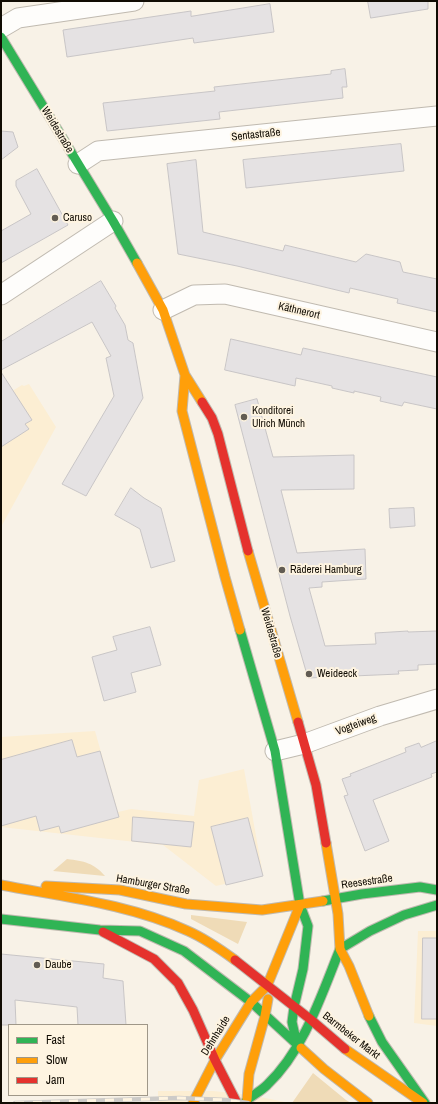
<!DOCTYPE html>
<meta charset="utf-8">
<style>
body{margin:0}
#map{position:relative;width:438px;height:1104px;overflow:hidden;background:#f8f2e7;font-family:"Archivo Narrow",sans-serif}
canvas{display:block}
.frame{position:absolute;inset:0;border:2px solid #110c03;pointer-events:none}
.legend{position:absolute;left:8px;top:1024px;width:140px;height:72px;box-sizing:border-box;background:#fef4e1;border:1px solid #9f9788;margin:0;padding:5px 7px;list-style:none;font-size:12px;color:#110c03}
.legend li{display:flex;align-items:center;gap:8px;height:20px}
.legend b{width:20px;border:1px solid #9f9788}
</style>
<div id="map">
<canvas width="438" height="1104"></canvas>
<div class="frame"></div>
<ul class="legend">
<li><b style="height:5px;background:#30b455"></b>Fast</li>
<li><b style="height:5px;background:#ff9f0a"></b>Slow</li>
<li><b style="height:5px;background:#e5322d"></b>Jam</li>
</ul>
</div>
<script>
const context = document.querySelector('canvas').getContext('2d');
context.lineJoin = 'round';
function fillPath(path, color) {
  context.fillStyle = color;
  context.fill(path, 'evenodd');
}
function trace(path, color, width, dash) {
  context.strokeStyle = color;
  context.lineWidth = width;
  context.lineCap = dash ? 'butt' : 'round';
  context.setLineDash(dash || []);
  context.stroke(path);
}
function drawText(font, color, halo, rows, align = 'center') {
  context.font = font + ' "Archivo Narrow",sans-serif';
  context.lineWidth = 4;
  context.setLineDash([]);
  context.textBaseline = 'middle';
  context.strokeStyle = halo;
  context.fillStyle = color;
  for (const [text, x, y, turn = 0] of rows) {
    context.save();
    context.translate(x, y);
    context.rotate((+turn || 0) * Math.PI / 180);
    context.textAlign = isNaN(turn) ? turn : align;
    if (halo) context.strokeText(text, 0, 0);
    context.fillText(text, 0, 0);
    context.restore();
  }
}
const built = new Path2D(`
 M29,384L56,427L1,527V398L22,385L24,386Z
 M95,731L118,812L131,809L194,816L199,780L244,769L263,875L216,886L163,845L1,827V737Z
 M418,931H437V1026L414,1023Z
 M158,1091H213L250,1095L290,1103H158Z`);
const green = new Path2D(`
 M67,859C84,861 94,863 105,876L53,871Z
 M191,915L247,922L238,944L191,919Z
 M313,1073L346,1100L351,1103H292Z`);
const building = new Path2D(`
 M368,1H428V9L371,18Z
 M270,4L274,32L194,43L193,38L67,57L63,30L191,11V16Z
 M345,69L347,87H342L343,98L219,112L220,119L107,131L103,103L215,91L214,87L331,74V71Z
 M1,131L13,132L18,147L1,160Z
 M401,144L404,171L246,188L243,160Z
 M196,160L203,232L283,251L285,245L356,262L366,254L400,262L403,272L437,279V312L397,303L398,299L350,288L349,293L237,266L178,254L167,164Z
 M37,169L68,225L1,263V231L31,214L16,186V181Z
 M101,281L116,306L115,308L125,325L128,340L133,343L143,398L86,496L62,484L114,396L106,358L111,356L92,322L1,370V342Z
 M231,339L301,355L303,348L437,377V409L404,402L402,406L380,401L381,397L354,391V393L332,388V386L296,378L295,386L225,370Z
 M1,372L32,420L25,424L29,429L1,447Z
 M257,399L273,457L354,455V489L281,490L297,553L365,549L366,579L322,582V587L309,588L325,646L376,644L375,633L408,631V632L437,631V664L418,665V670L398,671L399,674L308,678L290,616L235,405Z
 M131,488L144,498L161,508L175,561L151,568L140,529L115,515Z
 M414,508L415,526L390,528L389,509Z
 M150,627L161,665L131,673L136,692L104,701L92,657L117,650L113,637Z
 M72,740L77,757L100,751L119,817L61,833L59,826L40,831L36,816L1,826V760Z
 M437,741V772L431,774L432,777L373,800L389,841L365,851L344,796L348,795L342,779L351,776L350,774L406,752L405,748L419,743L421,747Z
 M133,817L194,822L191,847L132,841Z
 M248,818L263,876L226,885L211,827Z
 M423,938H437V1019H422Z
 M1,954L104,964L103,978L123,981L126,1025H78L77,1007L15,1000L16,1025H1Z`);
const street = new Path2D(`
 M1,28L18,18L134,1
 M78,164L98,151L437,116
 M1,295L113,221
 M163,310L194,295L225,294L437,342
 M275,751L304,744L380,716L437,699`);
const fast = new Path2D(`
 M1,37L113,221L137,263
 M240,630L275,751L300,905L308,926L303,969L294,1007L292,1022L297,1044
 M323,901L362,894L420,887L437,890
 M1,919L100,930L140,931L184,951L251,1002L301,1048
 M340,949L370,931L404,915L437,905
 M369,1016L382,1042L425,1103
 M245,1103L247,1100C253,1095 261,1091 267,1085C304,1050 321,996 340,949`);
const slow = new Path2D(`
 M137,263L163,310L185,375L202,402
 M185,375L182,411L225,577L240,630
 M248,551L298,722
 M326,843L338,914L340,949L349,966L369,1016
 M1,885C64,897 129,904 188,931C204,938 220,949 235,960
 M46,886L120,890L186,904L262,910L323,901
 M301,1048L324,1069L368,1103
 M345,1049L423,1103
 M247,1100L249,1074L265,1016L268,999
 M193,1103L215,1060L251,1002L267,986L300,905`);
const jam = new Path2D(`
 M202,402L212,418L218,434L248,551
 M298,722L316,785L326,843
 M103,932L154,959L178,983L193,1010L215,1060L237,1103
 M235,960L310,1019L345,1049`);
const rail = new Path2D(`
 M15,1103L179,1098L226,1100L248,1103`);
const markers = [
 [55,218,4,"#625c53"],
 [244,417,4,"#625c53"],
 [282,570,4,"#625c53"],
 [309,674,4,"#625c53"],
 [37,965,4,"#625c53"]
];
const streetNames = [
 ["Weidestraße",57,130,59],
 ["Sentastraße",256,135,-6],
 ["Käthnerort",299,311,13],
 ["Weidestraße",271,633,74],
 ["Vogteiweg",356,725,-20],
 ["Reesestraße",367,882,-8],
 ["Hamburger Straße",153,885,10],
 ["Dehnhaide",216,1036,-58],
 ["Barmbeker Markt",351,1036,38]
];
const poiNames = [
 ["Caruso",63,218],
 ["Konditorei",252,411],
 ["Ulrich Münch",252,424],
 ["Räderei Hamburg",290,570],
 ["Weideeck",317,674],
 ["Daube",45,965]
];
fillPath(built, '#fceed3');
fillPath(green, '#efdbb7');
fillPath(building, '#e5e2e3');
trace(building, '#c8c5c6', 1);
trace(street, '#c0bab0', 21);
trace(fast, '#c0bab0', 11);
trace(slow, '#c0bab0', 11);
trace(jam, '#c0bab0', 11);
trace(street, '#fefdfb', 19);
trace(fast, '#30b455', 9);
trace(slow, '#ff9f0a', 9);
trace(jam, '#e5322d', 9);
trace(rail, '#cdcbc8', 4.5);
trace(rail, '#fef4e1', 3, [9]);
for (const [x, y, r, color] of markers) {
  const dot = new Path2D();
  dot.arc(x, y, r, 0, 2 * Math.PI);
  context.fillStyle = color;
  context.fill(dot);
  trace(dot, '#fef4e1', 1.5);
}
drawText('11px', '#110c03', '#fef4e1', streetNames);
drawText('11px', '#110c03', '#fef4e1', poiNames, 'left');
</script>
